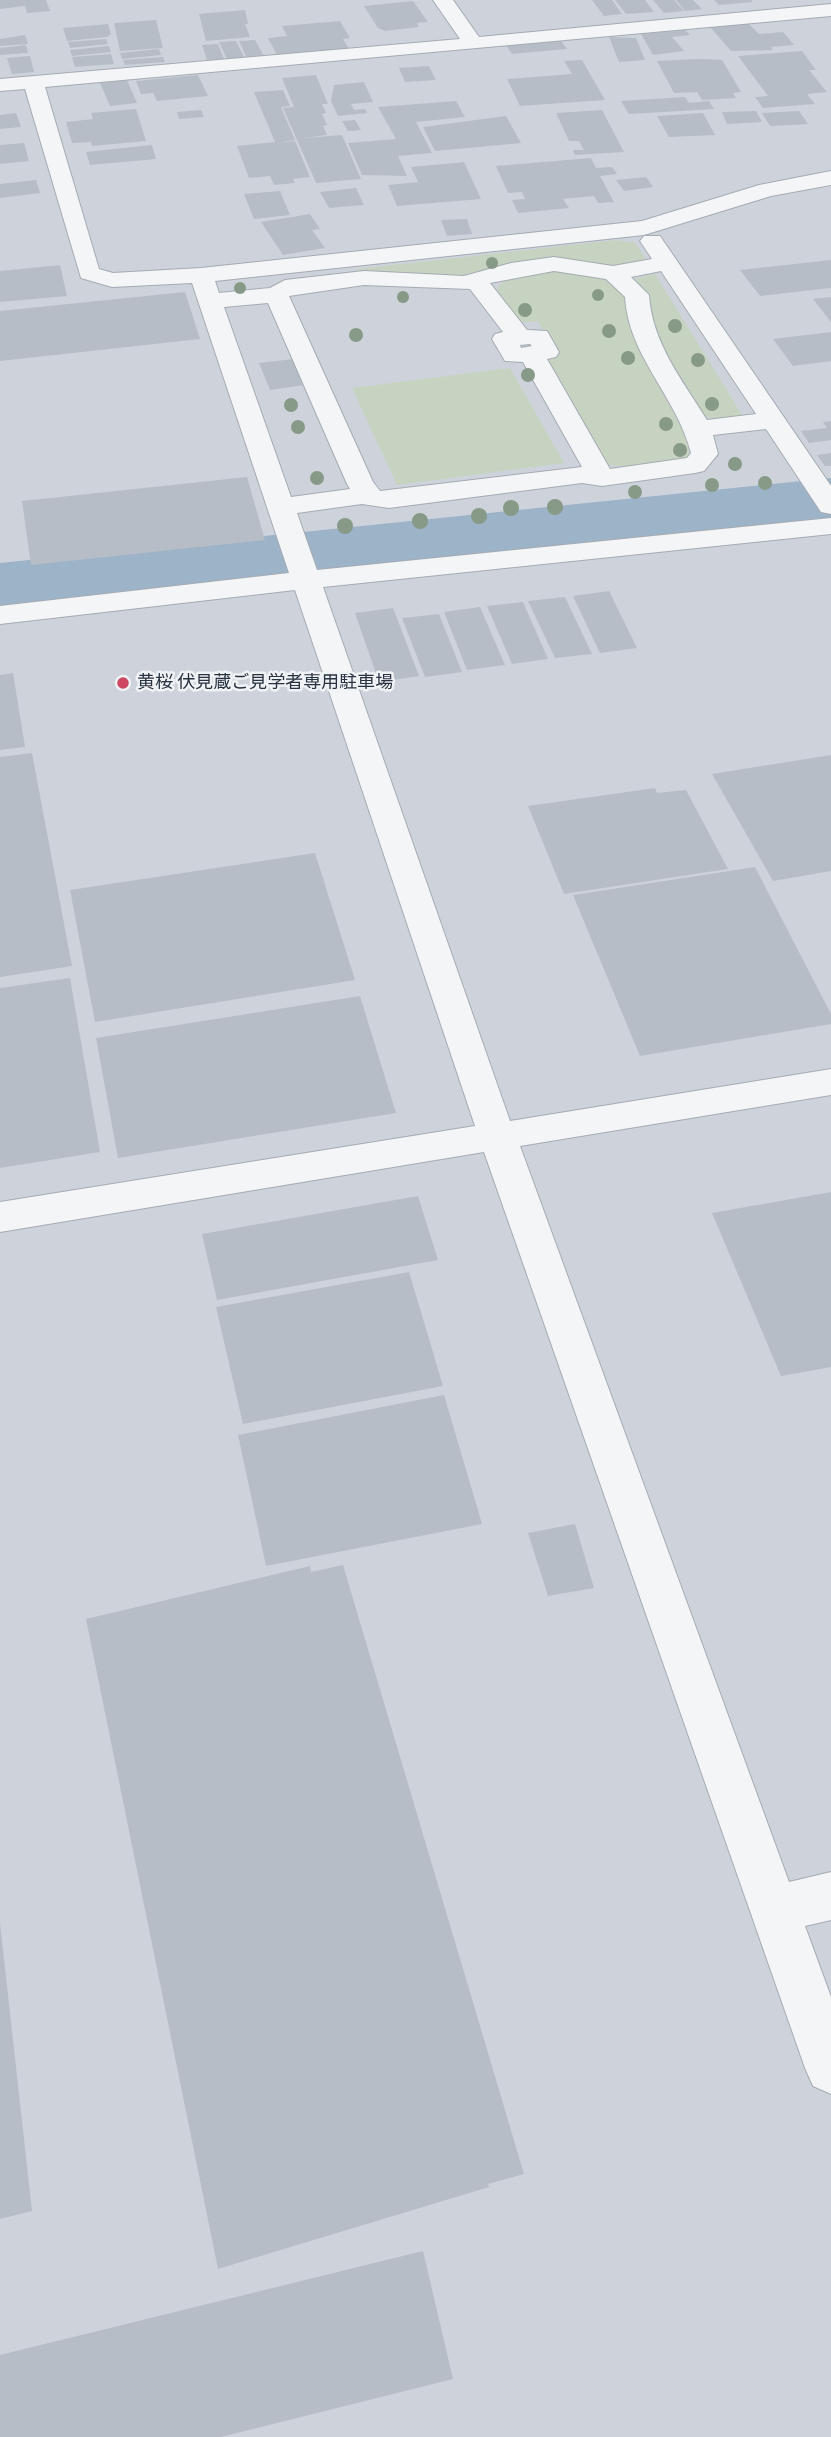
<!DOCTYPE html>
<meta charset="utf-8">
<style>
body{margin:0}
canvas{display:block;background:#e0e4e9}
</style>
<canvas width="831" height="2437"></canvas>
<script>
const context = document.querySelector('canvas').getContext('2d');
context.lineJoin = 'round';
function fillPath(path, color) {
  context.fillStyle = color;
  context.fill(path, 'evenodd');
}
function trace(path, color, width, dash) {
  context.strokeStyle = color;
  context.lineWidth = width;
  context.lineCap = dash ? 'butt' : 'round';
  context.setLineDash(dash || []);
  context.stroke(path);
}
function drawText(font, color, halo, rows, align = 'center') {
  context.font = font + ' Karla,"Noto Sans JP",sans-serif';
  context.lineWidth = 5;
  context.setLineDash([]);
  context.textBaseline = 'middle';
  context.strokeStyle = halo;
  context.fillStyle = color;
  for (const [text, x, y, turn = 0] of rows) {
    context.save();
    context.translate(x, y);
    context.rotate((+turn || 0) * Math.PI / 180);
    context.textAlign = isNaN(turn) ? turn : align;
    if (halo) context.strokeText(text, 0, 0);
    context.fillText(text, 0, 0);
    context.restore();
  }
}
const built = new Path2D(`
 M0,0H831V2437H0Z`);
const green = new Path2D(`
 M616,240L635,243L647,261L607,266L538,259L441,279L362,273L357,269Z
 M558,268L603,276L626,287L700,446L689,460L630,468L605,464L545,358L558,356L538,321L519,323L497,291L499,285L507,279Z
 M655,274L744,418L721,421L702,415L658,345L649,297L635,279Z
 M510,368L564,463L397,485L352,388Z`);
const river = new Path2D(`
 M831,478V530L0,617V563Z`);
const building = new Path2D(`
 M0,0H46L50,11L27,13L25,6L0,9Z
 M592,0H612L622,14L604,16Z
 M615,0H645L654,12L626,14Z
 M653,0H674L684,11L664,13Z
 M676,0H693L702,9L685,11Z
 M714,0H752V2L719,5Z
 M413,1L428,22L417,23L419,27L385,31L378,28L364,6Z
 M245,10L248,24H245L250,37L206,41L199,14Z
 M156,20L163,48L120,51L114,23Z
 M340,21L350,38L343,39L349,49L277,55L268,38L287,36L282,26Z
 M108,24L111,34L107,37L67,41L63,28Z
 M749,24L759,34L783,32L794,45L771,47L773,50L731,51L710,27Z
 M685,30L690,35L672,37L684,51L653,55L641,34Z
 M25,35L28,44L0,46V39Z
 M558,37L567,49L512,54L504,42Z
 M609,37L636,38L645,60L619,62Z
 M106,39L108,44L70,48L68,42Z
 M255,40L264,56L247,58L239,41Z
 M236,41L244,57L227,59L219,42Z
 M218,44L224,59L207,60L202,45Z
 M26,45L28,53L0,55V48Z
 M109,46L111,52L72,56L70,50Z
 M159,49L161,55L122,59L120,53Z
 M802,51L816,70H809L827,92L807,94L815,104L763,108L755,97L768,96L738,56Z
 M111,54L114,64L75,67L72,57Z
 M30,56L34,72L12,74L7,58Z
 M163,57L165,62L125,65L123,60Z
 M700,59L722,60L741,92L733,93L736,98L702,100L697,92L674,93L657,61Z
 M582,60L605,100L520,106L507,79L572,74L564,61Z
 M429,66L436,80L405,82L399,68Z
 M198,75L208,96L157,101L153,93L141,94L136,81Z
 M316,75L328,104H322L326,113L322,114L327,125L323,126L327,135L304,138L342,135L361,179L316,183L283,108L294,107L282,78Z
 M127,80L137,103L110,106L100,83Z
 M364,82L373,102L351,104L354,110L365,109L367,113L338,116L331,101L334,85Z
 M283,90L290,106L281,107L295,140L281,142L295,141L310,177L293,179L295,183L274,185L270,176L249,178L237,146L275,142L254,92Z
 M685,97L689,103L709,101L714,109L629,114L621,101Z
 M456,101L465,117L416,122L432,153L398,156L407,176L362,175L348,143L396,139L378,107Z
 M136,109L146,141L92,146L91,142L72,143L66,122L93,119L91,113Z
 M201,110L204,117L179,119L177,112Z
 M602,110L624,152L575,155L573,150H584L579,141H569L556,113Z
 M756,111L762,122L727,124L722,112Z
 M799,111L808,124L770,126L762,113Z
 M16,113L21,127L0,129V115Z
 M703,113L715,135L669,137L657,116Z
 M506,116L521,143L435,151L423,127Z
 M355,120L361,130L348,131L342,121Z
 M24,143L29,161L0,164V145Z
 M152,145L156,159L90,165L86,152Z
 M591,158L596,168L612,167L617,174L600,176L614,202L598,203L594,196L563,199L569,208L518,213L512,200L525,199L522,192L508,193L496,166Z
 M464,162L481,199L397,206L388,185L418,182L411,167Z
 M646,177L653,187L624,191L616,180Z
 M36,180L40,193L0,198V184Z
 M356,188L364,205L329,208L320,192Z
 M280,191L290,215L254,219L244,194Z
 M310,214L320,229L312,230L325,248L283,255L261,222Z
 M467,219L472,234L447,236L441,220Z
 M831,260V288L760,296L740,270Z
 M60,265L67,296L0,302V271Z
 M185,292L200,339L0,361V311Z
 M831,297V322L813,299Z
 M831,332V361L793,366L773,339Z
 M293,359L305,385L270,390L259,363Z
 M831,421V440L809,443L801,431L827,428L823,422Z
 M831,453V466H825L817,455Z
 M247,477L265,540L31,565L22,501Z
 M609,591L637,648L600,653L573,596Z
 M565,597L592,654L555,658L528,601Z
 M523,602L548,659L512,664L487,606Z
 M480,607L505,665L467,670L444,612Z
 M393,608L419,676L379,682L355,613Z
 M439,614L462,672L425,677L402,618Z
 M13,673L25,747L0,750V675Z
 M32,753L72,966L0,977V757Z
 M831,755V871L773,881L712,774Z
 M655,788L657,793L686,790L728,869L564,894L528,806Z
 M315,853L355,980L95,1022L70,890Z
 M755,867L831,1014V1024L640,1056L573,895Z
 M70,978L100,1152L0,1168V988Z
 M360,996L396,1113L118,1158L96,1038Z
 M831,1192V1367L781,1376L712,1213Z
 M418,1196L438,1260L217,1300L202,1234Z
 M409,1272L443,1386L243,1424L216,1307Z
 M444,1395L482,1524L266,1566L238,1435Z
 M575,1524L594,1588L548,1596L528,1533Z
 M343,1565L524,2174L488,2184L489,2187L218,2269L86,1619L310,1566L311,1572Z
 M0,1923L32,2211L0,2219Z
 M423,2251L453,2379L221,2437H0V2355Z`);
const minor = new Path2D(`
 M433,0H453L479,37L831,4V16L45,87L99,269L113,273L201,268L642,221L759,185L831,171V185L771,196L644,235L215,281L219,293L270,288L285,280L364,271L464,276L511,263L554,257L613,266L652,259L640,241L644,236H660L831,486V514L821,512L766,429L713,435L718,454L704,471L695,473L602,486L582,483L389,508L362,504L297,513L317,570L831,518V534L323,587L510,1121L831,1069V1095L520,1146L789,1882L831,1872V1920L805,1926L831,1997V2094L813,2086L805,2068L484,1152L0,1232V1202L475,1126L295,590L0,624V606L289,573L192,283L112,287L81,278L25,89L0,91V79L460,39ZM554,271L606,279L625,297C628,356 677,397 691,453L687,458L610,469L547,359L556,357L559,352L547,331L527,330L490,283ZM661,271L756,414L707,420C683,381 652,343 649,295L631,277ZM364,285L470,289L503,332L495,334L492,339L505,361L523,362L582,467L380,491L373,482L289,296ZM268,303L347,484L350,489L291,497L224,307ZM530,344L532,346L521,348L520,345Z`);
const trees = [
 [492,263,6],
 [240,288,6],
 [598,295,6],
 [403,297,6],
 [525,310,7],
 [675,326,7],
 [609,331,7],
 [356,335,7],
 [628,358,7],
 [698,360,7],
 [528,375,7],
 [712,404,7],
 [291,405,7],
 [666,424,7],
 [298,427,7],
 [680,450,7],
 [735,464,7],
 [317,478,7],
 [765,483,7],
 [712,485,7],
 [635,492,7],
 [555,507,8],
 [511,508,8],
 [479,516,8],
 [420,521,8],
 [345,526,8]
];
const markers = [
 [123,683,7,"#cc4760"]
];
const farPoinames = [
 ["黄桜 伏見蔵ご見学者専用駐車場",137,683]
];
fillPath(built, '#ced3db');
fillPath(green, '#c6d3c1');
fillPath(river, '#9cb3c8');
fillPath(building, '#b7bdc6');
trace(minor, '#a5abb3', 2);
fillPath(minor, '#f3f5f7');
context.fillStyle = '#879987';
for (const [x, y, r] of trees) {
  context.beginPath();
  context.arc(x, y, r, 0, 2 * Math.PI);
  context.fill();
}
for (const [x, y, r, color] of markers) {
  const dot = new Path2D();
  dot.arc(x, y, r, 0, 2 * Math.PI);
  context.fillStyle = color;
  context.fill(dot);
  trace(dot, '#f0f3f6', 2.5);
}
drawText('18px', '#293240', '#f0f3f6', farPoinames, 'left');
</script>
